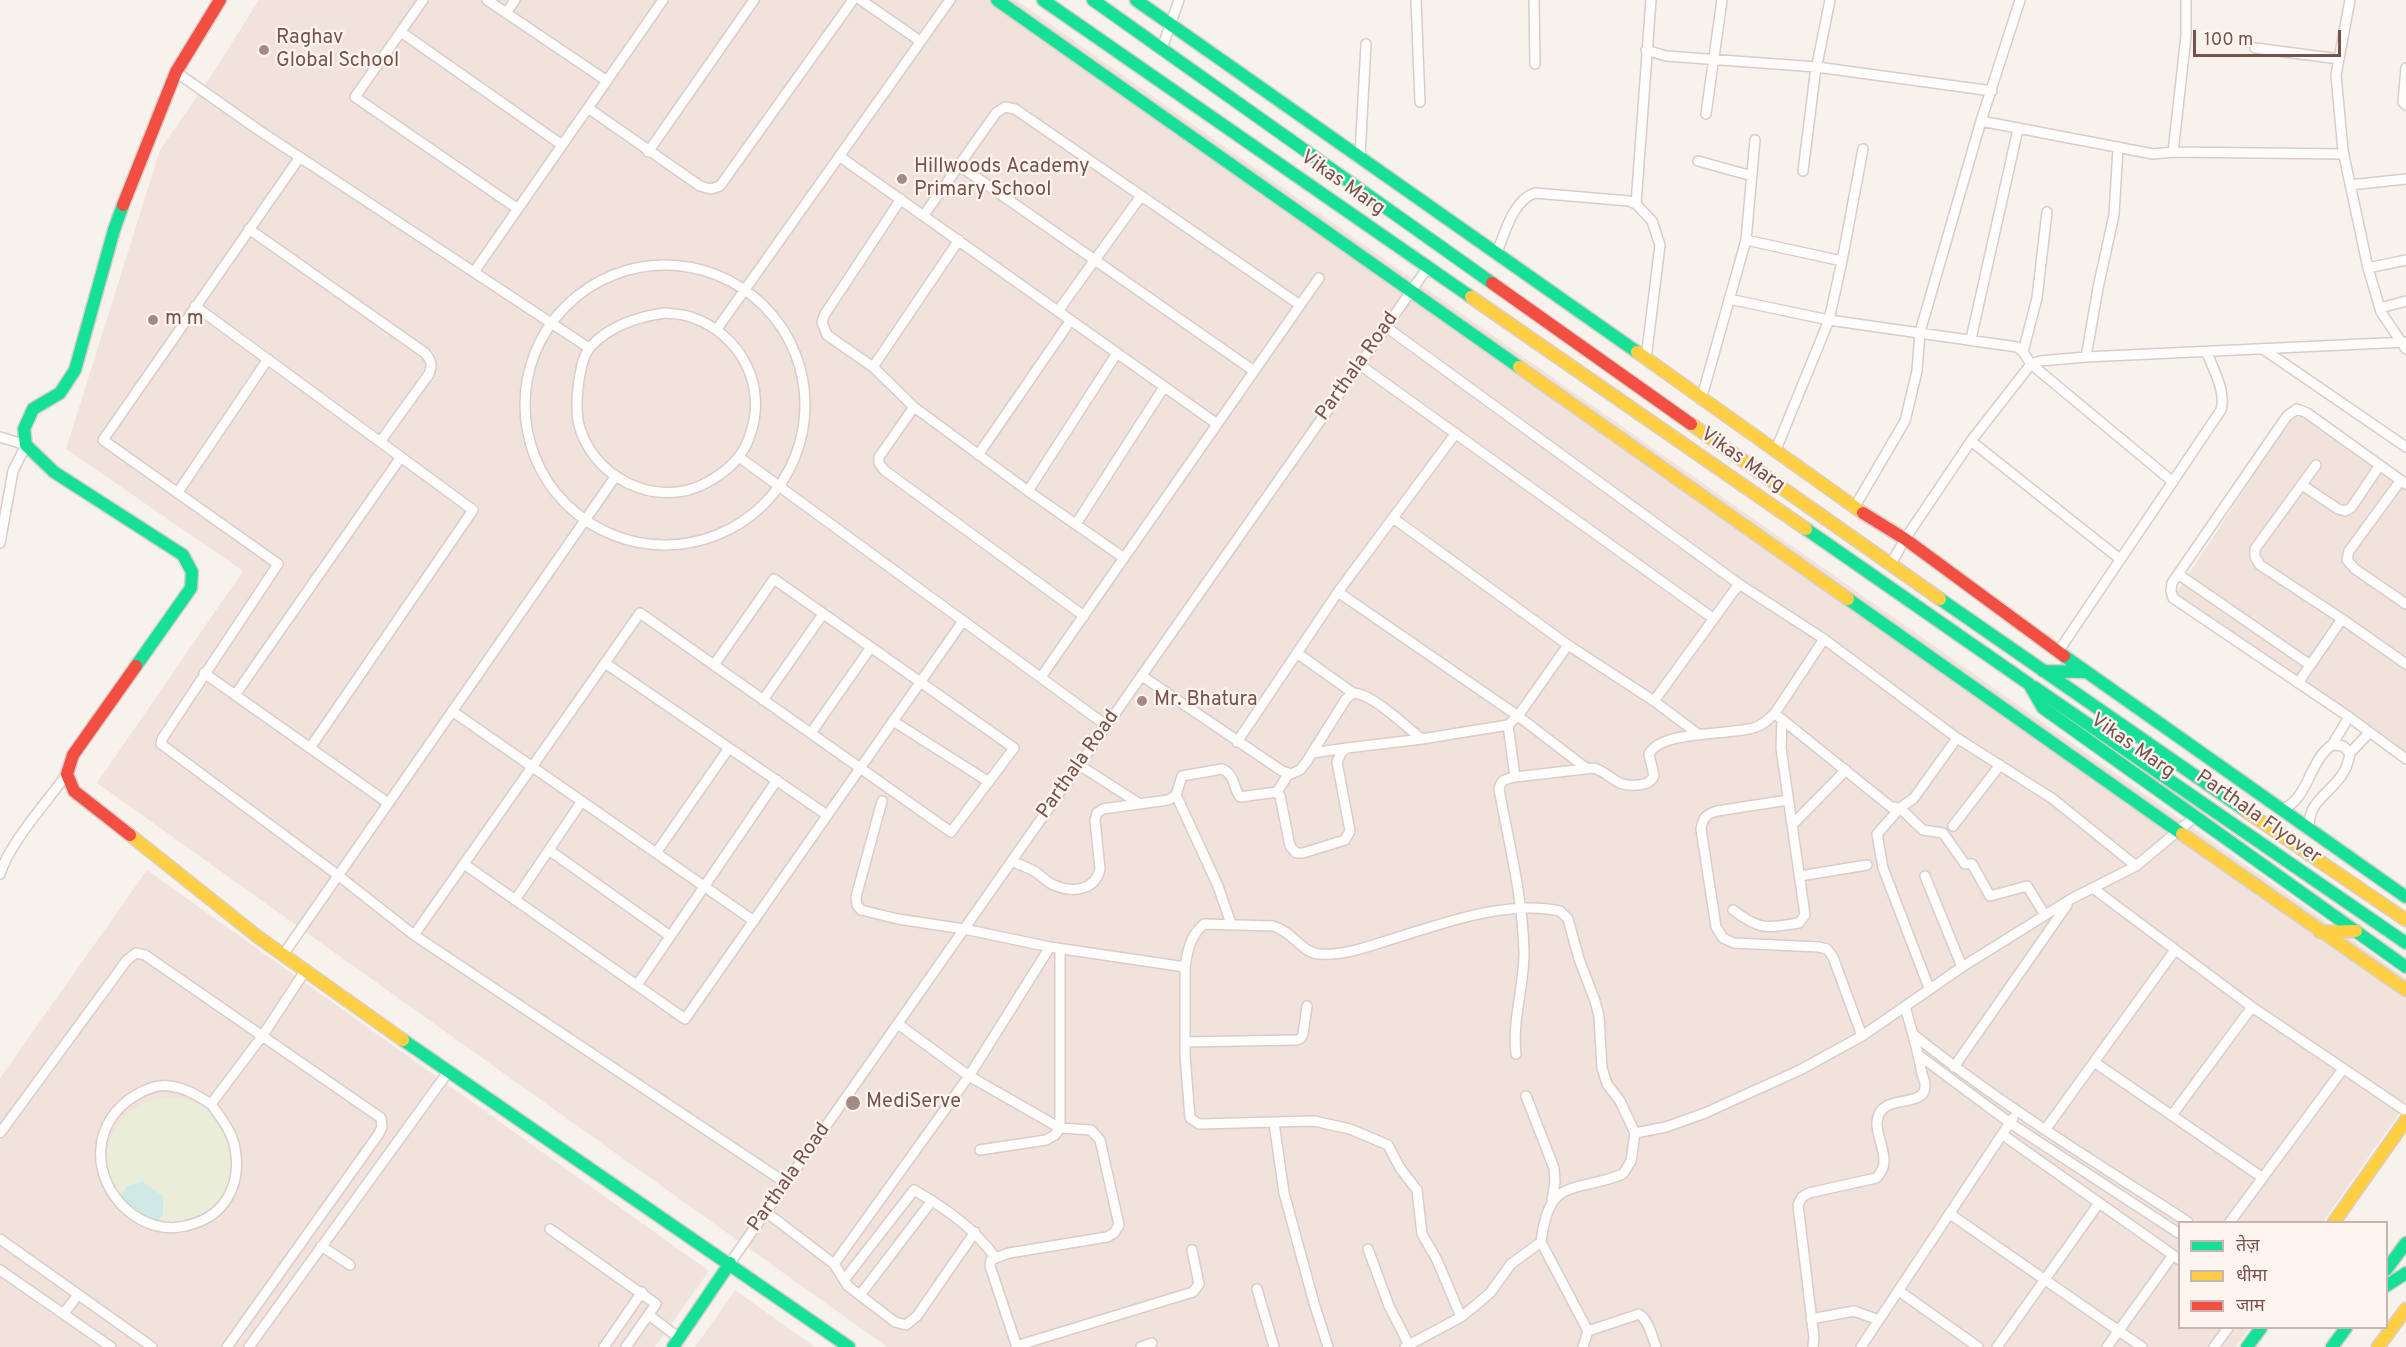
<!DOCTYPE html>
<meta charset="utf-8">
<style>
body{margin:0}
#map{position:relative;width:2406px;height:1347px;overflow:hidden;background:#f8f2ed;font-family:Overpass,"Noto Sans Devanagari",sans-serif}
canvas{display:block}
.legend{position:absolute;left:2178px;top:1221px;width:210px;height:108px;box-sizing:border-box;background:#fff5f0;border:2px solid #c9b4af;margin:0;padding:8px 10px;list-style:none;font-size:18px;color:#77524d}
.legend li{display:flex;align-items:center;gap:12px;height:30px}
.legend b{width:30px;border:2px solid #c9b4af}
.scale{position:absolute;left:2193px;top:30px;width:148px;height:27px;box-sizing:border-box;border:3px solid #77524d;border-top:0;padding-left:8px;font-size:18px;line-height:21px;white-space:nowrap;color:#77524d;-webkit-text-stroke:4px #fff5f0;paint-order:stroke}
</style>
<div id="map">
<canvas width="2406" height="1347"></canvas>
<ul class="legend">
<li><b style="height:8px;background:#16e098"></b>तेज़</li>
<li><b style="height:8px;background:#ffcf43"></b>धीमा</li>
<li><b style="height:8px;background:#f24e42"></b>जाम</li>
</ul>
<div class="scale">100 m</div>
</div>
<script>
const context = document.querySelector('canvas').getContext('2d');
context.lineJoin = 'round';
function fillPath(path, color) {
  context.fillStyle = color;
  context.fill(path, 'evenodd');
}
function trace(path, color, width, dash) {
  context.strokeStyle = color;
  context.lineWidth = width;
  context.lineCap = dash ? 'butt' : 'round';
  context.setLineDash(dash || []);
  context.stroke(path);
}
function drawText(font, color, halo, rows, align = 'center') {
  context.font = font + ' Overpass,sans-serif';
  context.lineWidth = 4.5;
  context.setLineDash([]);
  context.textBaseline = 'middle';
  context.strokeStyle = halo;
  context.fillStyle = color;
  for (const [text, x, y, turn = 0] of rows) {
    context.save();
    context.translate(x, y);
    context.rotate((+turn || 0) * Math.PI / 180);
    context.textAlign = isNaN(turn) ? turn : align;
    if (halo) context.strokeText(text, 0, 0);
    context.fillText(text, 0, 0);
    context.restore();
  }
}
const residential = new Path2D(`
 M259,0H1016L2406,978V1104L2323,1222H2180V1328H2249L2236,1347H887L97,783L243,571L66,449L160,150L213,73Z
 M2297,409L2406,485V761L2173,598Z
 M147,870L709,1271L655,1347H0V1078Z
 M735,1290L815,1347H695Z`);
const green = new Path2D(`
 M106 1162a64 64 0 1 1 128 0a64 64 0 1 1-128 0Z`);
const water = new Path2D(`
 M142,1181L163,1196V1214L156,1223L141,1216L120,1197L126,1187Z`);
const street = new Path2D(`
 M423,0L355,97L518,209
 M487,0L607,81
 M861,0L920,41
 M1416,0L1420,102
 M1534,0L1535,64
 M2350,0L2336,75L2343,151L2368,268L2381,312L2406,349
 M506,13L515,0
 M401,32L562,145
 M1162,48L1179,0
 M2255,48L2339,59
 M1646,50L1666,56L1817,67L1992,91
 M2406,68L2403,102L2406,105
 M176,72L257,129L589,348
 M588,108L700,186L711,189L720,186L853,0
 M1706,114L1722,0
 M1981,121L2153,154L2173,152L2344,154
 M648,152L754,0
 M2173,152L2186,36V0
 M839,156L1217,424
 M1360,156L1366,44
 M300,157L103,440L278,564L162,739L161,744L339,876L414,935L786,1183
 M1698,161L1752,176
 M960,166L1254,371
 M1803,171L1815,75L1830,0
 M2350,185L2406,179
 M901,199L825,314L822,322L827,335L873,367L914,407L1028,491L1124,558
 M1636,204L1651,0
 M924,215L996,113L1005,107L1015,109L1300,305
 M249,229L425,353C431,360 433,365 429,374L380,442
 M1746,240L1842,261L1829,320L1775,452
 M1497,252C1505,233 1513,200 1535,193L1629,201L1636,204L1652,221L1660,245L1646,359
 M1842,261L1863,149
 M525 405a140 140 0 1 1 280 0a140 140 0 1 1-280 0Z
 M2368,268L2406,260
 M474,272L663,0
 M1729,299L1829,320L2017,347L2023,352L2031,364L2173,482
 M195,306L473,510L310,748
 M2380,308L2406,301
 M1058,311L1141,196
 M664,313C673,314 683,314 691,317C741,334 769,387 749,438C742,458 725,473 706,483C656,510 590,477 578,421C576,408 577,394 579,380C581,369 583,355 591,346C610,326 637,317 664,313Z
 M1386,327L1739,584L1824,639L1957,738L2053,799L2136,866
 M717,329L950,0
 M1971,339L2018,129
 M2263,349L2406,447
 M2023,352L2037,298L2047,212
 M2086,357L2098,288L2114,215L2118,148
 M1360,365L1714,619
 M873,367L959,240
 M1701,400L1746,240L1755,140
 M914,407L879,457V463L884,470L1084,616
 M0,437L26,445L13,471L0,543
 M1971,441L2120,559
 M978,455L1071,320
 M739,457L1107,726
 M2401,480L2349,551L2347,560L2355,569L2406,604
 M2406,484L2307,413L2297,409L2287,416L2172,583L2171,591L2173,598L2349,717L2406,759
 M2302,485L2338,509L2345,511L2351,508L2380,465
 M1028,491L1117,353
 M178,492L268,359
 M1854,508L1905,421L1917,371L1920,332L1981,121L2020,0
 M1393,518L1568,645L1654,701L1698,734
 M1076,524L1164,387
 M1891,564L1905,539L1971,441L2031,364L2040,361L2086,357L2406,342
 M2178,574L2310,665
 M1338,592L1518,716L1586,768
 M2342,619L2406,664
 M2058,652L2221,410C2226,391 2214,371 2207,353
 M1297,653L1353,693
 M605,663L827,815
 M204,673L388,803
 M1142,676L1282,771L1291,774L1300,770L1307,761L1346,699L1353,693C1372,693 1406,727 1422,739
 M1041,677L1319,278
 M2298,683L2342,619L2260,565L2255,557V549L2316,465
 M235,695L401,457
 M763,700L823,614
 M1654,701L1739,584
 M452,711L754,921
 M1779,717L1891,807L1900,808L1914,798L1957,738
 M893,721L989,782
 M1508,725L1515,777
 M811,733L871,647
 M1237,742L1338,592L1456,433
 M2332,745L2349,717
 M1312,753L1347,748
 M2350,753L2369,733
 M1079,765L1140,804
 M1277,792L1289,773
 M1176,795L1218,886L1231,924
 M1788,800L1717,811C1706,814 1703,818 1701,829L1716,927L1723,938L1734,943L1818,947L1827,949L1833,957L1862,1036
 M882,801L856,897L857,905L861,910L898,919L964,929L1050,947L1185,967C1188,949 1190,936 1204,924L1273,926C1292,931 1302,953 1319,954C1341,956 1364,948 1386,941C1439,925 1504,899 1560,911L1568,919L1579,959L1595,1001L1599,1016L1602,1068L1607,1084L1620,1101L1635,1133
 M2282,810C2310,797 2308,762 2332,745L2343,746L2350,753C2345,792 2304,795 2310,830
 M1792,825L1846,770
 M1953,826L2000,765
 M549,850L670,936
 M656,853L729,748
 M1012,861C1019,865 1027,867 1034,871C1041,875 1046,882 1054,885C1072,893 1095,891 1100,869L1095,820L1097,813L1103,809L1168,800L1176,795L1182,776L1222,769C1235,774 1233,788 1240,797L1277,792L1280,796L1290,846L1296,853H1303L1345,840L1350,831L1337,762L1341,753L1347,748L1422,739L1508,725L1518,716L1568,645
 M464,864L685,1019L963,621
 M0,874C10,842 47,802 67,774
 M1800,876L1867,865
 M1925,876L1962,967
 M2094,889L2252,1007L2406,1111
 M515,900L582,801
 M1733,910C1761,931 1766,928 1799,923L1805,915L1781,748L1782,719
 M414,935L640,613L951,832L1014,748L774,579L714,665
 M283,955L615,477
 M1185,967V1055L1190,1118L1199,1124L1314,1121L1350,1129L1388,1145L1400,1168L1417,1190L1422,1234L1437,1260L1461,1317
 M637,985L777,780
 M1929,988L1883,868L1877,834L1900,808L1923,830L1943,833L1965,864H1972L1990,896L2027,886L2045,915
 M898,1024L969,1076L1060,1128L1091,1130L1100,1140L1119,1225L1114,1233L1107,1237L1009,1253L991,1260L990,1266L1017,1347
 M1914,1035C2000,1104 2095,1162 2188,1222
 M1185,1042L1297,1040L1301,1038L1303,1034L1307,1006
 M1516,1054C1512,1020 1524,987 1524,953C1523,898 1509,844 1499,789C1501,779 1506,779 1515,777L1594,768C1614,775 1613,787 1638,785C1646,784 1650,783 1654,776L1649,754C1662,729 1733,736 1756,727C1764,724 1769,719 1775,713L1824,639
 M1920,1056L2010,1123L2180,1234
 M2094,1062L2263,1178
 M1954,1067L2067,905
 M1526,1096L1554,1168L1555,1182L1552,1199
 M211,1104C220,1117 232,1131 235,1148C242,1186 224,1218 185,1226C164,1231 143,1224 127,1210C90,1177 91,1121 136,1095C146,1089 158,1084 170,1086C186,1088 198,1096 211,1104L263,1035L305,971
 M2172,1115L2252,1007
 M1274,1123L1284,1193L1314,1303L1328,1347
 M2045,1130L2175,950
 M0,1133L127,960L136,953L145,955L381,1118L382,1127L378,1135L227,1347
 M2003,1135L2180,1260
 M980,1150L1046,1140L1055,1135L1060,1128V949
 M766,1212L834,1264L969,1076L1050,947
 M1950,1214L2142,1347
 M2230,1222L2343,1069
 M550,1229L656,1304L626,1347
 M0,1239L152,1347
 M1541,1242L1588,1331L1583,1347
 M321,1246L350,1265
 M1368,1249L1389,1306L1409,1345
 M730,1263L1428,267
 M834,1264L848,1286L895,1322L906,1325L917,1316L975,1232
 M0,1270L111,1347
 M844,1280L914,1190C945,1208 974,1228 995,1257
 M1257,1289L1274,1347
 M1899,1291L1978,1347
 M860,1295L931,1202
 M64,1313L78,1295
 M649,1315L679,1338
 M1811,1319L1854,1311L1879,1320
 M1588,1331L1639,1314C1649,1320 1652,1337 1656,1347
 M1016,1346L1193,1292L1199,1284L1192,1250
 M249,1347L448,1072
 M604,1347L642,1292
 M1141,1347L1152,1343
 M1405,1347L1461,1317L1476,1305L1490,1293L1511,1264L1541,1242C1549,1176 1572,1194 1623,1174L1631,1161L1635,1133L1666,1127L1705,1113L1800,1070L1862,1036L1962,967L2071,899L2136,866L2196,816
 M1813,1347L1814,1338L1798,1205L1802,1197L1809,1193L1876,1178C1894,1162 1876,1141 1877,1122C1880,1091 1923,1110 1925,1087C1926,1083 1923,1078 1922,1074C1918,1050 1911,1029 1905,1006
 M1861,1347L2013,1118
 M1997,1347L2099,1203
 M2107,1347L2173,1255
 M2214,1347L2228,1328`);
const fast = new Path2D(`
 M997,0L1519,367
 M1043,0L1471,297
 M1093,0L1492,283
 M1136,0L1637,352
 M123,205L114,230L75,370L60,393L33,409L24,429L26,445L54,472L183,555L192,572L191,588L136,666
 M1806,529L2029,684L2043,708L2406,967
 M1848,599L2182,834
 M1940,599L2246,811
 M2064,656L2406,897
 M2043,671L2085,672
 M2034,687L2406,943
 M403,1040L849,1347
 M2386,1270L2406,1243
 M2386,1286L2406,1273
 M673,1347L730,1263
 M2247,1347L2261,1328
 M2332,1347L2346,1328`);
const slow = new Path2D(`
 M1471,297L1806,529
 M1637,352L1863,513
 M1519,367L1848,599
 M1691,424L1940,599
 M2246,811L2406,920
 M2182,834L2406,990
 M130,835L258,937L403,1040
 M2320,932L2356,931
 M2334,1222L2406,1120
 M2378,1347L2406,1309`);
const jam = new Path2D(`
 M123,205L176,72L220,0
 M1492,283L1691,424
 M1863,513L1905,539L2064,656
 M130,835L74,791L67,774L73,755L136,666`);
const markers = [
 [264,50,6,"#a48a85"],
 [902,179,6,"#a48a85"],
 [153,320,6,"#a48a85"],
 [1142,701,6,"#a48a85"],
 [853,1103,8,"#a48a85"]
];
const poiNames = [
 ["Raghav",276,39],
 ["Global School",276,62],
 ["Hillwoods Academy",914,168],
 ["Primary School",914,191],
 ["m m",165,320],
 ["Mr. Bhatura",1154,701],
 ["MediServe",866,1103]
];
const streetNames = [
 ["Vikas Marg",1342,184,35],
 ["Parthala Road",1358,367,-55],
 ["Vikas Marg",1742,461,35],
 ["Vikas Marg",2132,747,35],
 ["Parthala Road",1079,765,-55],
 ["Parthala Flyover",2258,818,35],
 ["Parthala Road",790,1178,-55]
];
fillPath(residential, '#f1e3db');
fillPath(green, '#eaeed8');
fillPath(water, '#cfeae6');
trace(street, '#d7cdca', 12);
trace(fast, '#d9cecb', 15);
trace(slow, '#d9cecb', 15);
trace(jam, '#d9cecb', 15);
trace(street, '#fefdfc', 9);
trace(fast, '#16e098', 12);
trace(slow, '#ffcf43', 12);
trace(jam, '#f24e42', 12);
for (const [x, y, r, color] of markers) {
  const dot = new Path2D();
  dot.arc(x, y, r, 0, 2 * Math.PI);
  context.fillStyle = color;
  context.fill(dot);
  trace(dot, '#fff5f0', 2);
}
drawText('20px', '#77524d', '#fff5f0', poiNames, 'left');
drawText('20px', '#77524d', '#fff5f0', streetNames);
</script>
